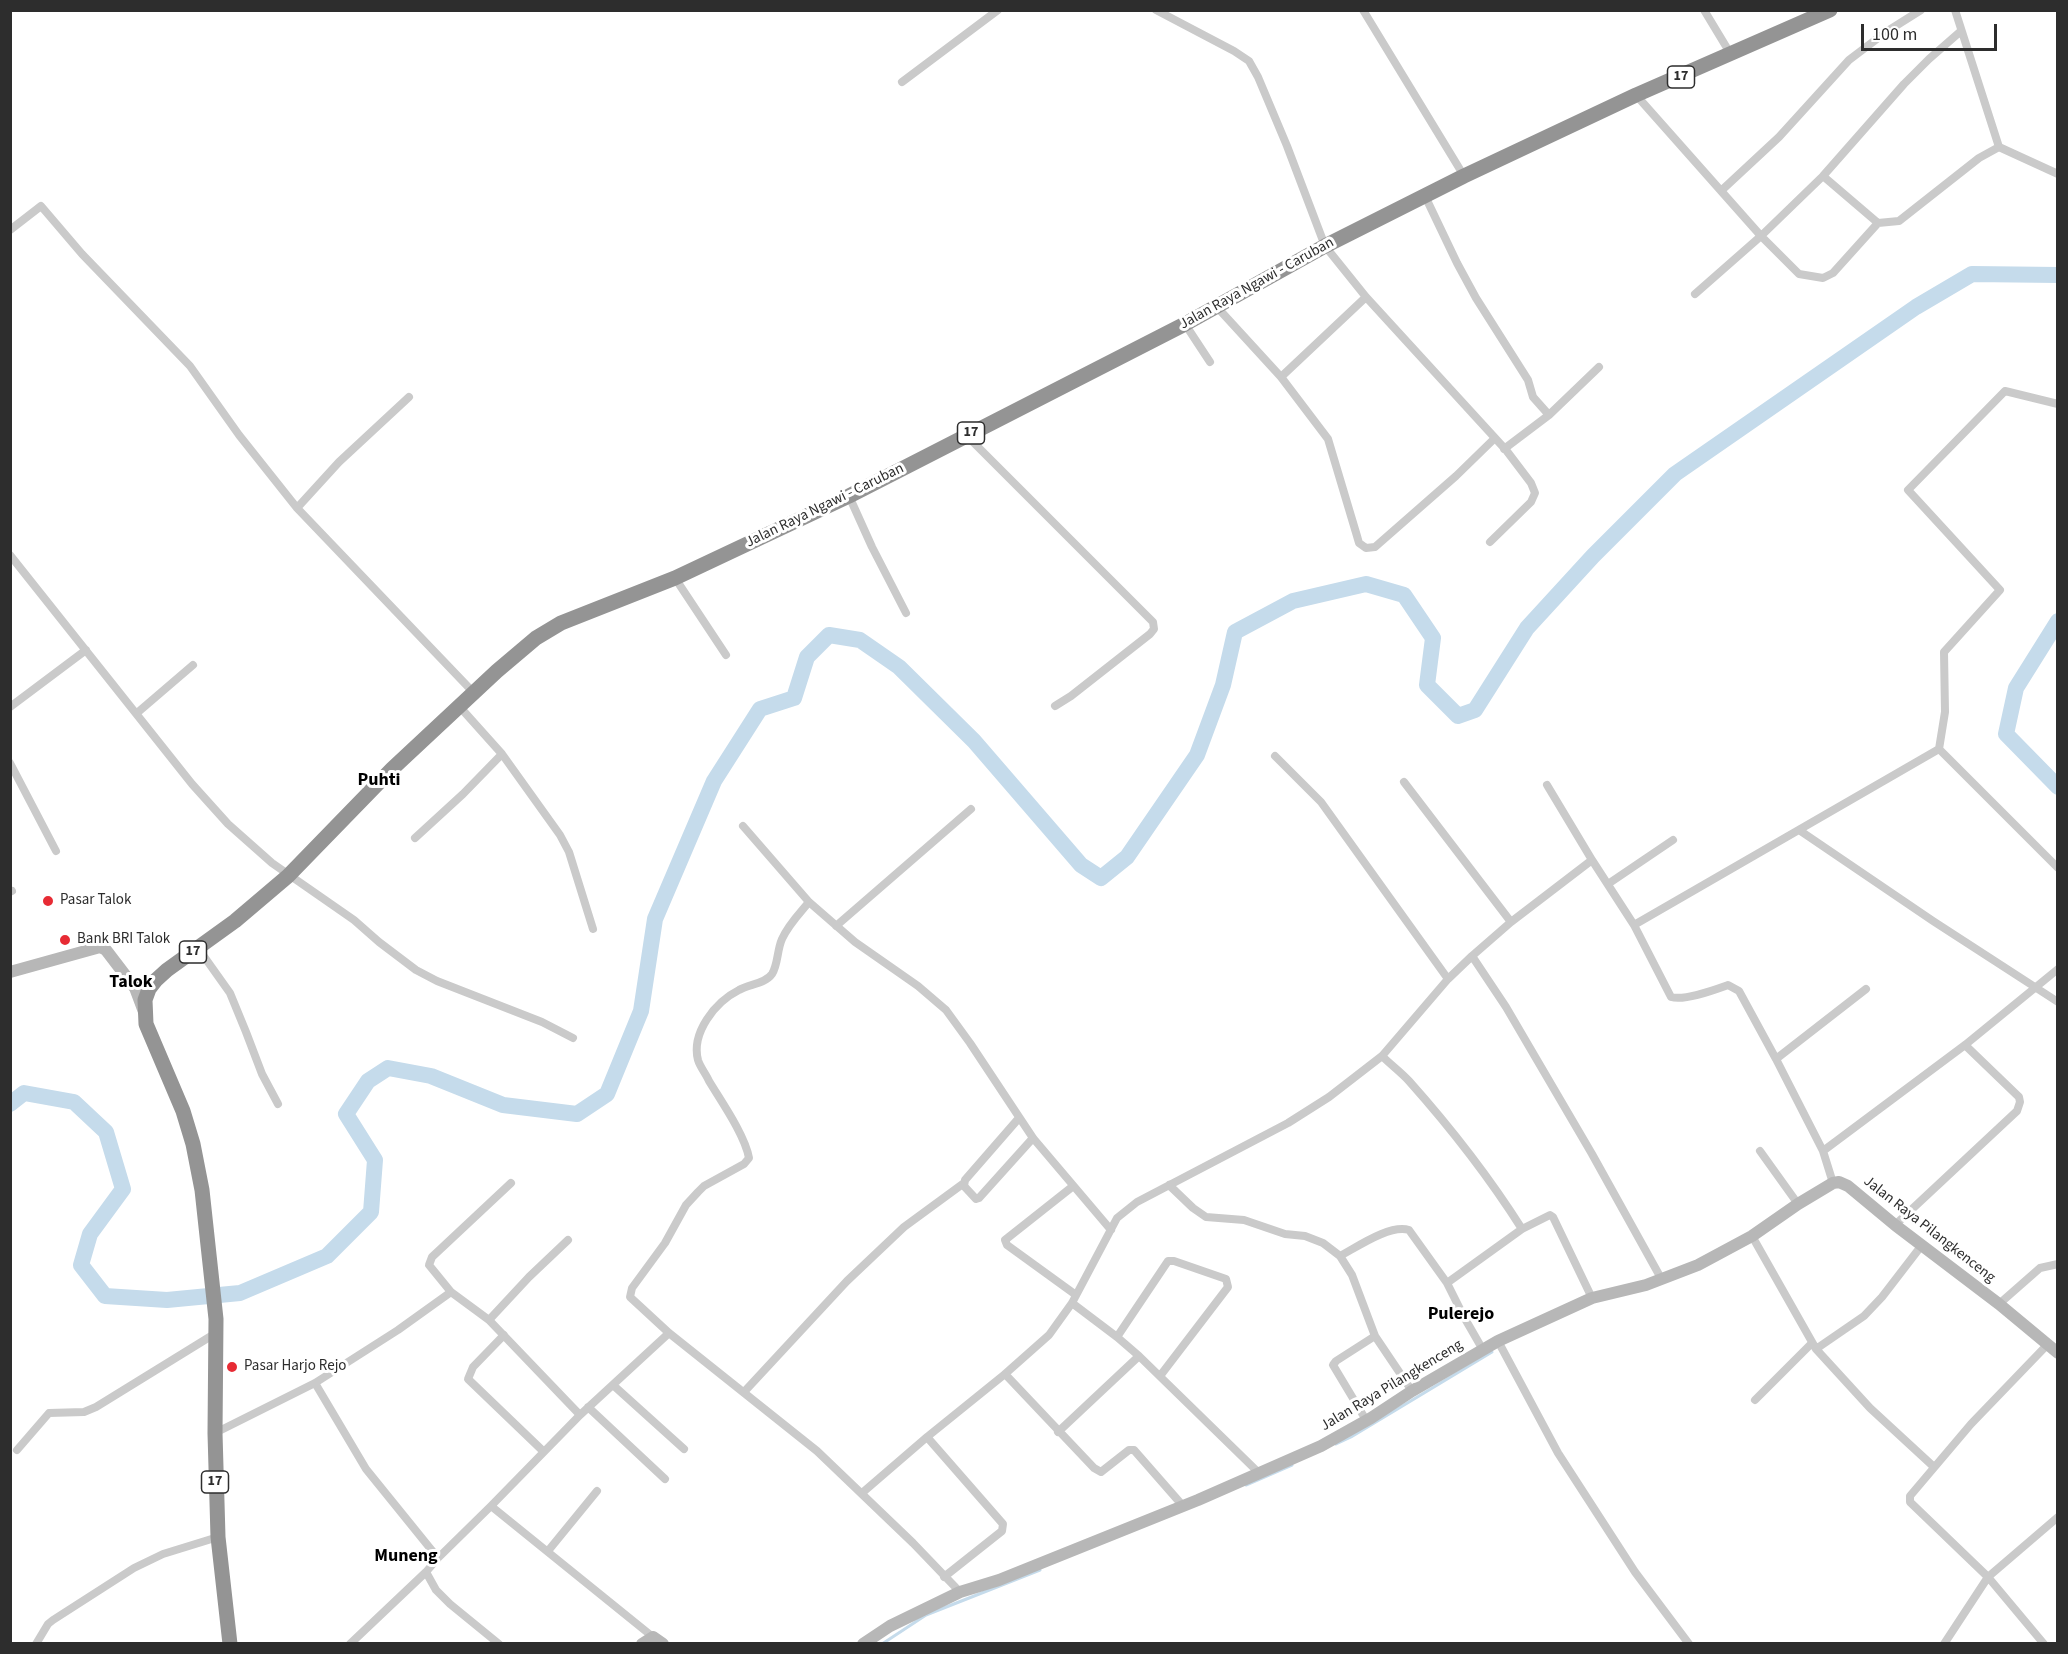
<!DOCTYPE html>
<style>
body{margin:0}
#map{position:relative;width:2068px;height:1654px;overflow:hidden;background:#fff;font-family:"Source Sans 3",sans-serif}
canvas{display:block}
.frame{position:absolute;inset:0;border:12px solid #2d2d2d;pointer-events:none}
.scale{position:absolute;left:1861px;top:24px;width:136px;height:27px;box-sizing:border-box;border:3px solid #2d2d2d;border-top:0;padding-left:8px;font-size:18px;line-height:21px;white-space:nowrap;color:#2d2d2d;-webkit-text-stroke:4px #fff;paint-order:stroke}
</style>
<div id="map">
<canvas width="2068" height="1654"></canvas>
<div class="frame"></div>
<div class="scale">100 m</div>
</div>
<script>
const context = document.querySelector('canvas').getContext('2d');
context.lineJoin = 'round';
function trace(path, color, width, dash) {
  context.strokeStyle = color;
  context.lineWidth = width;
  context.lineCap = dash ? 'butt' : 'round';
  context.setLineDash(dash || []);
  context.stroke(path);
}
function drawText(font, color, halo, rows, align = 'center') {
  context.font = font + ' "Source Sans 3",sans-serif';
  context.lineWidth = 6;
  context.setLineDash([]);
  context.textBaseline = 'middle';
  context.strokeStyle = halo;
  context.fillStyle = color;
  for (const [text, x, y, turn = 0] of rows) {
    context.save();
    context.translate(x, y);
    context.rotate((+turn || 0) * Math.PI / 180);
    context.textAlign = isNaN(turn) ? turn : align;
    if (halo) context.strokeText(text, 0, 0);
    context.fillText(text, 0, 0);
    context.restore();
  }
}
const stream = new Path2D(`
 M1336,1444L1351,1437L1492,1352
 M1246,1485L1292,1465
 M882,1644L926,1615L1040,1570`);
const river = new Path2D(`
 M2058,621L2016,688L2006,734L2058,787
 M10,1104L24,1093L74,1102L106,1132L123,1189L90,1234L81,1265L105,1296L167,1300L240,1293L327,1256L371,1212L375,1160L346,1114L368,1081L388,1068L431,1076L503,1105L577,1114L607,1094L641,1011L655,919L714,781L760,709L794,698L807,657L829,635L860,640L899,667L974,741L1081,865L1101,878L1127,857L1197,755L1223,685L1235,632L1293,601L1366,584L1404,595L1433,638L1427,685L1458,716L1475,710L1527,628L1593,556L1675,474L1916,307L1972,274L2058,275`);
const street = new Path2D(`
 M1156,10L1234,51L1249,61L1258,77L1287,146L1325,246L1366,297L1506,450L1531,483L1535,493L1531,502L1490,542
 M1363,10L1464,176
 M1704,10L1730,53
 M1955,10L1999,147L2058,174
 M902,82L998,10
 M1636,95L1761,236L1799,274L1823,278L1833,273L1878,223L1899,221L1979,158L1999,147
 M1823,176L1878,223
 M1722,190L1779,137L1849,60L1886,32L1921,10
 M1425,196L1457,263L1476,298L1528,380L1533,397L1549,415
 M10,230L41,206L82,254L190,366L239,435L297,508L474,693
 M1695,294L1761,236L1823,176L1904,84L1929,59L1961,31
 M1216,306L1281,377L1328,439L1357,536L1359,543L1366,548L1375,547L1456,476L1495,438
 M1185,324L1210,362
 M1281,377L1366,297
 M967,436L1153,622L1154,629L1150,634L1071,696L1055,706
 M1504,449L1549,415L1599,367
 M849,496L872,547L906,613
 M297,508L339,462L409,397
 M10,555L192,784L228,824L272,863L354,920L379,942L416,970L437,981L542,1022L573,1038
 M675,578L726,655
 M459,706L502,754L560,835L569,852L593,929
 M10,707L86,650
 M137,713L193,665
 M1939,749L1945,712L1944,652L2000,590L1908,490L2005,391L2058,404
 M1275,756L1321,802L1448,979
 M10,763L56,851
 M1404,782L1511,922
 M1547,785L1592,860
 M743,826L809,902L855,942L918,986L946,1010L970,1043L1033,1138L1111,1230
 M1799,830L1933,921L2058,1002
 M415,838L463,794L502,754
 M1608,884L1673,840
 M10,892L12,891
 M809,902C799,914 788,925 782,939C777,950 778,965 772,974C765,984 749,984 739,990C715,1002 691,1033 698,1060C700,1067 706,1074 709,1081C721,1101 745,1135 749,1158L744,1164L704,1186L698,1192L686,1205L665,1243L632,1288L630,1297L669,1333L817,1451L913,1543L960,1592
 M1634,925L1939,749L2058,868
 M836,926L971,809
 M198,948L230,993L246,1032L262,1074L278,1104
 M1472,956L1506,1007L1592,1154L1662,1280
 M1382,1056C1391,1065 1401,1072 1409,1081C1450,1127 1489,1177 1522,1229
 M1776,1059L1866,989
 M1019,1118L965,1180L964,1186L976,1199L979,1198L1033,1138
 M1760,1151L1798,1204
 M1823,1151L1965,1045L2058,969
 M511,1183L432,1257L429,1265L451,1292L489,1320L580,1415
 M1169,1185L1193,1208L1206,1217L1244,1220L1285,1234L1305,1236L1323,1243L1340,1256L1352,1275L1375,1336L1412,1391
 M1072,1187L1005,1240L1007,1245L1076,1295
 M1895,1225L2017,1111L2020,1102L2019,1097L1965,1045
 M1752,1236L1816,1349L1870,1408L1934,1467
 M1340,1256C1357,1247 1390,1224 1409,1230L1447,1283L1464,1317L1483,1350
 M1447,1283L1522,1229L1550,1215L1553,1217L1592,1298
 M1072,1303L1117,1337L1139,1356L1260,1474
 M1999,1304L2040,1268L2058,1264
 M489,1320L529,1277L568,1240
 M504,1335L473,1367L468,1379L543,1451
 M1117,1337L1168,1261H1174L1226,1279L1228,1287L1160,1376
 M1498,1341L1558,1453L1635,1572L1689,1644
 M1816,1349L1864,1316L1882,1297L1922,1245
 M1005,1374L1094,1468L1101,1472L1129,1450H1134L1183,1506
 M315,1383L366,1469L438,1558
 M613,1385L684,1449
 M744,1392L847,1281L904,1227L964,1183
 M1755,1400L1812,1343
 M588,1407L665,1479
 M1366,1420L1333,1365L1336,1361L1375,1336
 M1058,1432L1139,1356
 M215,1433L315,1383L398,1330L451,1292
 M927,1437L1003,1524L1002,1531L944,1577
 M17,1450L49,1413L84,1412L96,1407L216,1333
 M862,1493L927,1437L1005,1374L1049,1335L1072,1303L1117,1218L1137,1202L1288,1123L1329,1097L1382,1056L1448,979L1472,956L1511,922L1592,860L1634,925L1671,997C1685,1001 1714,990 1728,985L1739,991L1776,1059L1823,1151L1833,1183
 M491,1506L653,1637
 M548,1551L597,1491
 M426,1572L436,1590L450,1604L499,1644
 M36,1644L48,1624L53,1620L134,1568L163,1554L218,1537
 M350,1644L426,1572L438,1558L491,1506L580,1415L669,1333
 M1944,1644L1988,1577L2058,1517
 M2044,1644L1988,1577L1910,1502V1496L1971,1424L2048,1344`);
const secondary = new Path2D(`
 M10,972L100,947L106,950L135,988L144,1012
 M642,1644L653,1637L663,1644
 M863,1644L890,1626L960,1592L999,1580L1198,1500L1321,1446L1371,1418L1412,1391L1498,1341L1592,1298L1646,1285L1698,1265L1752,1236L1798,1204L1833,1183L1839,1182L1848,1186L1895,1225L1999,1304L2058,1353`);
const highway = new Path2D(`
 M230,1644L218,1537L215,1433L216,1319L202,1190L193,1144L183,1111L146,1024L145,1000L149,989L156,980L167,970L235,921L288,876L392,769L497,671L536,638L561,623L675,578L849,496L1185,324L1325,246L1464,176L1636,95L1830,10`);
const markers = [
 [48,901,6,"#e72b34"],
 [65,940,6,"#e72b34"],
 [232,1367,6,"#e72b34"]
];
const shields = [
 [1681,77,27],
 [971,433,27],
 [193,952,27],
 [215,1482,27]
];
const shieldNames = [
 ["17",1681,77],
 ["17",971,433],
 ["17",193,952],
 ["17",215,1482]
];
const streetNames = [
 ["Jalan Raya Ngawi - Caruban",1257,284,-29],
 ["Jalan Raya Ngawi - Caruban",825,506,-26],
 ["Jalan Raya Pilangkenceng",1929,1230,38],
 ["Jalan Raya Pilangkenceng",1392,1386,-31]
];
const poiNames = [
 ["Pasar Talok",60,901],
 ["Bank BRI Talok",77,940],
 ["Pasar Harjo Rejo",244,1367]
];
const quarterNames = [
 ["Puhti",379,781],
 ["Talok",131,983],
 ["Pulerejo",1461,1315],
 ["Muneng",406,1557]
];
trace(stream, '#c5dbeb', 3);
trace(river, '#c5dbeb', 16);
trace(street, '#cacaca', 8);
trace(secondary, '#b7b7b7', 12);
trace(highway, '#949494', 15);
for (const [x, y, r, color] of markers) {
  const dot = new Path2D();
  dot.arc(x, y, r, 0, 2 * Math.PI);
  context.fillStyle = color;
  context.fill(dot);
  trace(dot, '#fff', 2);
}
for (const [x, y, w] of shields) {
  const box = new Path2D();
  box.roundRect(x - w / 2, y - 11, w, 22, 4.5);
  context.fillStyle = '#fff';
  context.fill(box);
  trace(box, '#2d2d2d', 1.5);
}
drawText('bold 14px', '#2d2d2d', null, shieldNames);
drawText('15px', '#2d2d2d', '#fff', streetNames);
drawText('15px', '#2d2d2d', '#fff', poiNames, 'left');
drawText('bold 18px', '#000', '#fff', quarterNames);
</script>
